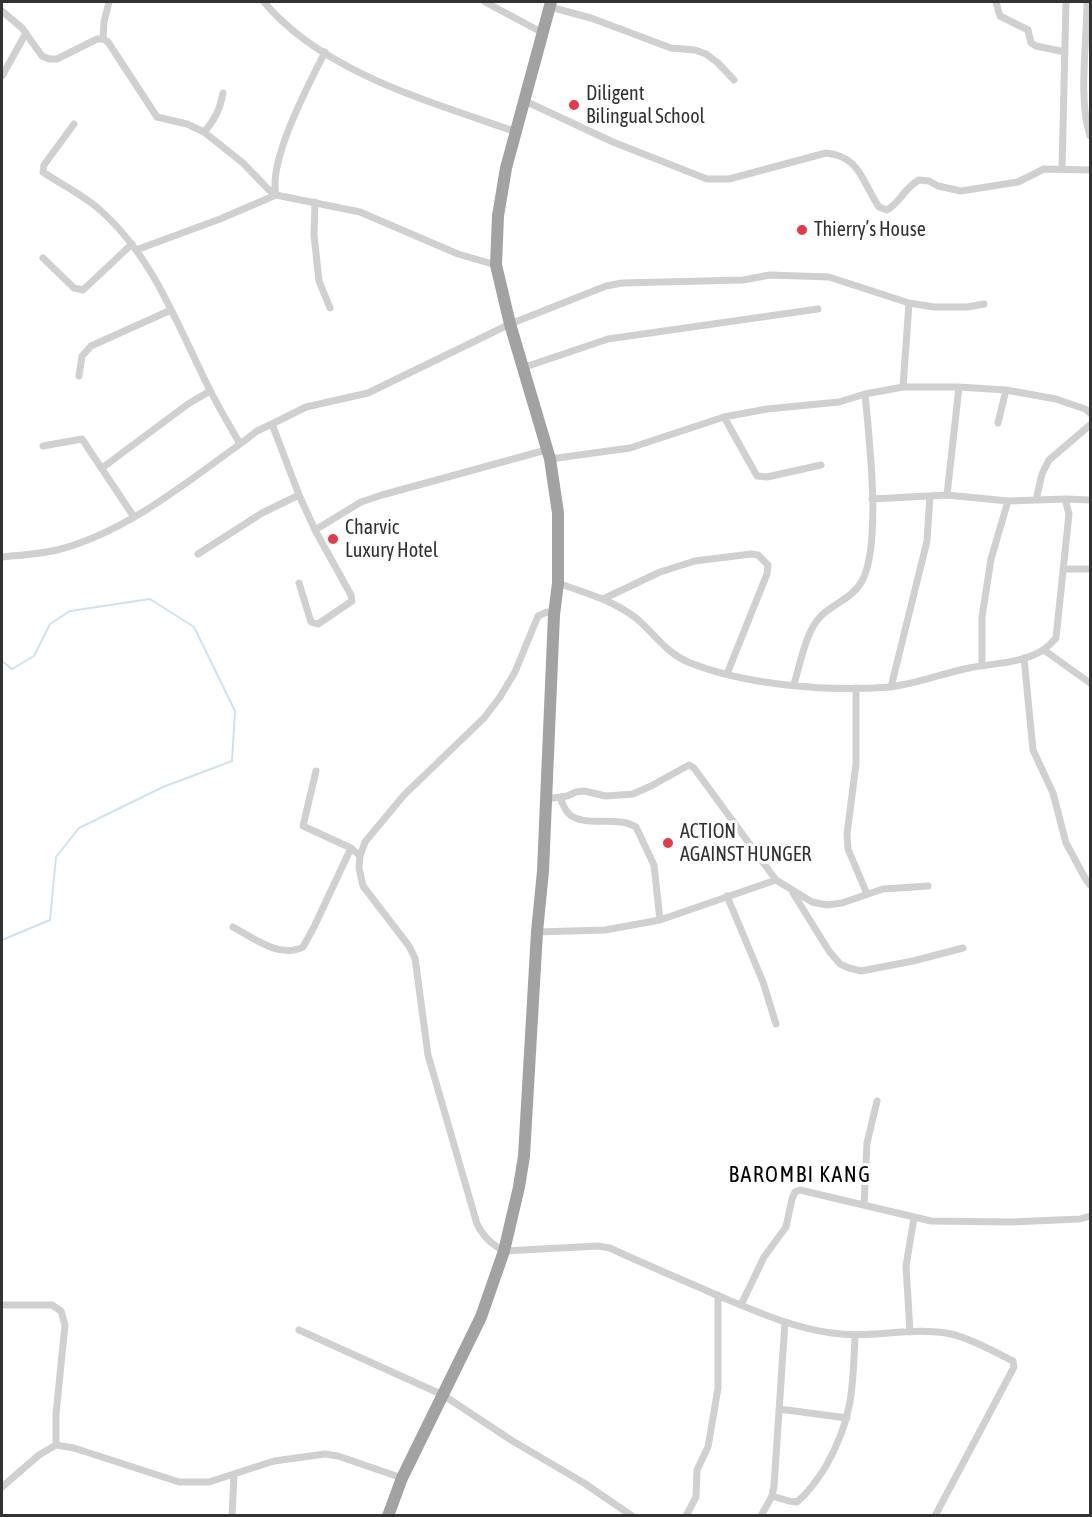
<!DOCTYPE html>
<meta charset="utf-8">
<style>
body{margin:0}
#map{position:relative;width:1092px;height:1517px;overflow:hidden;background:#fff;font-family:"Asap Condensed",sans-serif}
canvas{display:block}
.frame{position:absolute;inset:0;border:3px solid #333;pointer-events:none}
</style>
<div id="map">
<canvas width="1092" height="1517"></canvas>
<div class="frame"></div>
</div>
<script>
const context = document.querySelector('canvas').getContext('2d');
context.lineJoin = 'round';
function trace(path, color, width, dash) {
  context.strokeStyle = color;
  context.lineWidth = width;
  context.lineCap = dash ? 'butt' : 'round';
  context.setLineDash(dash || []);
  context.stroke(path);
}
function drawText(font, color, halo, rows, align = 'center') {
  context.font = font + ' "Asap Condensed",sans-serif';
  context.lineWidth = 6;
  context.setLineDash([]);
  context.textBaseline = 'middle';
  context.strokeStyle = halo;
  context.fillStyle = color;
  for (const [text, x, y, turn = 0] of rows) {
    context.save();
    context.translate(x, y);
    context.rotate((+turn || 0) * Math.PI / 180);
    context.textAlign = isNaN(turn) ? turn : align;
    if (halo) context.strokeText(text, 0, 0);
    context.fillText(text, 0, 0);
    context.restore();
  }
}
const stream = new Path2D(`
 M2,661L12,669L34,656L50,624L70,611L150,599L194,627L235,711L232,761L163,787L79,828L56,857L50,920L2,940`);
const minor = new Path2D(`
 M264,2C323,73 432,102 516,132
 M485,2L543,33
 M996,2L1000,16L1028,30L1031,43L1036,46L1065,52
 M1087,2C1087,41 1078,100 1090,136
 M550,7L591,18L671,48L695,50L706,54L718,63L734,80
 M2,11L22,28L42,56L49,59H57L97,39H103L108,42L157,117L187,124L204,132L243,163L269,190L276,195L360,212L458,254L496,265
 M103,39L104,22L109,2
 M2,76L26,33
 M525,101L613,142L707,179H729L826,153C860,156 862,182 879,207L887,210C900,203 905,187 919,180L929,181L938,186L961,191L1018,182L1044,169L1090,170
 M74,124L44,165L43,172C62,185 83,195 100,210C156,259 180,333 213,396C222,413 231,428 240,444L257,431L272,424
 M204,132C215,120 220,109 223,93
 M1062,169L1066,2
 M315,202L314,235L319,281L330,308
 M136,250L220,219L276,195C268,160 309,84 325,52
 M43,258L74,288L83,290L132,244
 M522,368L608,339L818,309
 M79,376L82,356L91,346L171,310
 M903,387L909,303
 M724,417L757,476L767,477L821,465
 M998,423L1006,390
 M43,446L82,439L134,517
 M550,459L630,448L724,417L767,409L839,402L865,394L903,387H959L1006,390L1056,399L1085,409L1090,413
 M102,468L188,404L210,391
 M872,499L947,495
 M1065,499L1090,500
 M1036,500L1042,474L1049,460L1090,425
 M315,530L361,502L382,495L546,450
 M198,554L262,513L299,495
 M2,557C21,555 42,554 61,549C127,531 186,483 240,444
 M1063,569H1090
 M299,583L311,622L318,624L352,601L351,595L315,530L299,495L272,424L306,407L368,393L510,324L606,286L622,283L743,280L770,275L829,277L909,303L934,307H967L984,304
 M558,583C585,593 613,600 636,618C654,633 665,652 688,662C744,685 829,692 889,687C913,685 944,673 969,668C993,663 1021,664 1043,650C1048,647 1052,642 1056,638L1069,514L1065,499L1008,501L947,495L959,387
 M603,599L660,572L695,561L751,554L758,555L768,565L767,574L727,674
 M554,615L547,612L538,616L515,672L500,697L484,718L404,795L365,842L360,856L359,868L363,886L409,946L415,958L428,1055L477,1224C484,1237 491,1244 504,1251L598,1246L610,1248C646,1265 683,1280 719,1296C755,1311 793,1328 832,1333C871,1339 912,1326 951,1334C970,1338 995,1352 1013,1361L1014,1367L935,1516
 M1044,650L1090,683
 M1024,658L1033,750L1053,793L1066,843L1085,878L1090,885
 M982,666V617L991,559L1008,501
 M794,684C800,665 806,630 821,616C834,603 853,598 862,581C882,544 869,438 865,394
 M891,687L927,541L930,496
 M856,688V764L847,834L848,849L867,894
 M316,771L303,826L351,848L360,856
 M560,797C562,803 565,810 569,814C584,828 618,815 636,827L654,865L660,920
 M546,799L567,796L576,792L584,791L606,796L633,794L651,786L689,765L694,768L776,880
 M793,893L829,951L840,964L849,968L861,971L913,961L963,948
 M727,896L763,982L776,1024
 M233,927C253,938 280,959 303,947L314,927L351,848
 M537,932L605,930L660,920L776,880L812,902L827,905L842,903L883,889L928,886
 M864,1205L867,1143L877,1101
 M2,1305H52L61,1311L65,1325L56,1414V1445
 M741,1305L764,1257L786,1227L792,1199L795,1192L800,1190L931,1221L1011,1222L1080,1219L1090,1216
 M299,1330L443,1395L511,1440L584,1483L632,1516
 M910,1332L906,1266L914,1218
 M779,1409L847,1418
 M2,1487L39,1455L56,1445L74,1448L179,1482H209L274,1461L325,1454L338,1456L402,1478
 M772,1496L789,1501L797,1502C809,1492 818,1479 826,1466C853,1418 853,1388 855,1335
 M232,1516L234,1475
 M686,1516L696,1497L697,1470L708,1447L718,1388V1295
 M761,1516L772,1496L774,1486L785,1322`);
const trunk = new Path2D(`
 M388,1516L402,1478L481,1317L504,1251L519,1187L524,1156L537,932L543,871L554,615L558,583V513L550,459L510,324L496,265L498,216L506,168L551,2`);
const markers = [
 [574,105,6,"#e63946"],
 [802,230,6,"#e63946"],
 [333,539,6,"#e63946"],
 [668,843,6,"#e63946"]
];
const poiNames = [
 ["Diligent",586,94],
 ["Bilingual School",586,117],
 ["Thierry’s House",814,230],
 ["Charvic",345,528],
 ["Luxury Hotel",345,551],
 ["ACTION",680,832],
 ["AGAINST HUNGER",680,855]
];
const quarterNames = [
 ["BAROMBI KANG",800,1175]
];
trace(stream, '#cfe2ee', 2);
trace(minor, '#d0d0d0', 7);
trace(trunk, '#a2a2a2', 12);
for (const [x, y, r, color] of markers) {
  const dot = new Path2D();
  dot.arc(x, y, r, 0, 2 * Math.PI);
  context.fillStyle = color;
  context.fill(dot);
  trace(dot, '#fff', 2);
}
drawText('20px', '#333', '#fff', poiNames, 'left');
context.letterSpacing = '1.5px';
drawText('22px', '#000', '#fff', quarterNames);
context.letterSpacing = '0px';
</script>
